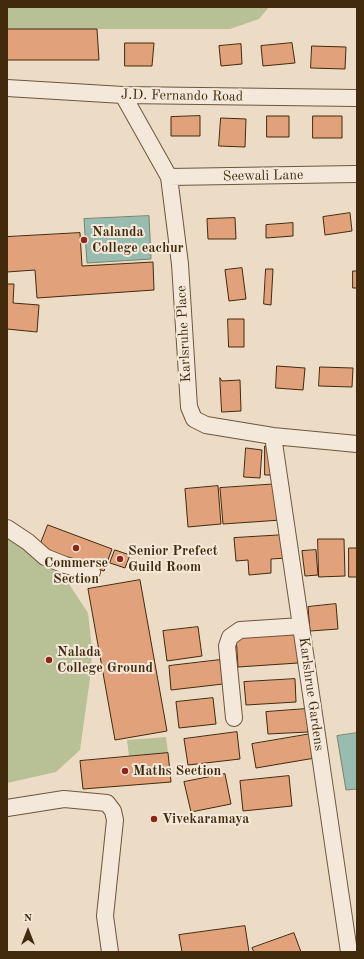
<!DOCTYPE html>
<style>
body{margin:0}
#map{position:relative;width:364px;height:959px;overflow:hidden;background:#eddcc5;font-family:"Old Standard TT",serif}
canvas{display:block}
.frame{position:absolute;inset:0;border:8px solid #422a0d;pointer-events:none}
.north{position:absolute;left:8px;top:911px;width:40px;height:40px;-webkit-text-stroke:3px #f3e8d9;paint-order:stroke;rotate:0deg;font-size:11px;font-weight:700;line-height:16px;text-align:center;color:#422a0d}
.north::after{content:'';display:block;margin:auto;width:14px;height:18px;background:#422a0d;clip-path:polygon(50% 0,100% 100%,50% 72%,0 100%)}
</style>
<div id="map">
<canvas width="364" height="959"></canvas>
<div class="frame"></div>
<div class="north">N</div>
</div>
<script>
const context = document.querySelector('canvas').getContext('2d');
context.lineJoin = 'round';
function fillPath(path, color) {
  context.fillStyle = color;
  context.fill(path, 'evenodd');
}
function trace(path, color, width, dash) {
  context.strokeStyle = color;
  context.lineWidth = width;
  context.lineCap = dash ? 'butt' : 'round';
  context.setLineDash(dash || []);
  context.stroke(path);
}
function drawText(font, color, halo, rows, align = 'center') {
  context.font = font + ' "Old Standard TT",serif';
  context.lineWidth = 4;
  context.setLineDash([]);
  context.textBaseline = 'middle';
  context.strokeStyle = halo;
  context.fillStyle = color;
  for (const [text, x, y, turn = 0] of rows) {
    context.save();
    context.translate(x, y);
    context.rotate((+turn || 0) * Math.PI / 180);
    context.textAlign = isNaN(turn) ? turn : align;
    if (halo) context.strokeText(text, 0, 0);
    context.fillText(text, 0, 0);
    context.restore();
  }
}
const green = new Path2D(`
 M7,7H269L259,19L230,29H7Z
 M7,536L43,561L69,584L88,613L92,648L91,671L80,750L56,772L7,783Z
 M166,737L168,753L129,756L127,740Z`);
const water = new Path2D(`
 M149,216L151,259L87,263L84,219Z
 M357,733V789L346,790L337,736Z`);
const building = new Path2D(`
 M7,29H97L99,60H7Z
 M125,43H154L152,66H125Z
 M292,43L295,63L263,66L261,46Z
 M241,44L242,64L221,66L219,46Z
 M312,46L346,47L345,69L311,68Z
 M200,116V136H171V117Z
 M267,116H289V137H267Z
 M313,116H342V138H313Z
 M221,118L246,119L245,147L219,146Z
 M350,213L352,231L325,235L323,217Z
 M235,218L236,239H208L207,219Z
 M293,223V236L266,238V225Z
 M80,233L82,266L153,262L154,290L37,298L35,270L7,272V237Z
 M242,268L246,299L229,301L225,270Z
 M266,269H273L271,305L264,304Z
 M353,271H357V288H353Z
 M7,284H14L13,303L39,305L37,332L7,329Z
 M228,319H244V347H229Z
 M277,366L305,368L303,390L276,388Z
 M320,367L353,368L352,387L319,386Z
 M220,378L222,381L240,380L241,411L222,412Z
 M265,446H273V475H265Z
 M246,448L262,450L260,478L244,477Z
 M279,484L281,520L223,524L220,488Z
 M218,486L221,524L188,527L185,489Z
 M48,525L112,549L104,571L39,548Z
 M285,535L286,558L271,559V573L249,575L248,560L236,561L234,538Z
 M318,539H344L345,576L319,577Z
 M349,548H357V577H349Z
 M115,550L130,555L125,568L110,563Z
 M316,550L318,575L305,576L302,551Z
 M140,580L167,731L115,740L88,589Z
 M336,604L338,629L310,631L308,607Z
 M198,627L202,656L167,661L163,631Z
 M296,632L298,663L238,667L236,636Z
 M220,660L223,684L171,690L169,666Z
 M295,679L296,702L246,705L244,682Z
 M213,698L216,724L179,728L176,702Z
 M306,709L308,732L268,734L266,712Z
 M237,732L240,759L188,765L184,739Z
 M311,734L315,758L256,768L252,744Z
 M168,753L171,782L83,789L80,761Z
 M225,774L231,804L191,812L184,782Z
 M289,776L292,806L243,811L240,781Z
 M245,926L249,952H182L179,935Z
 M294,933L301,952H254L252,948Z`);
const minor = new Path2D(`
 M7,88L123,95L357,98
 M123,95L169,177L180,264L189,407L194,419L206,425L273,436L357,444
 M169,177L357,174
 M273,436L349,952
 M7,528L28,542L45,557L65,565L92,572
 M234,718L227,646L230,637L240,630L301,626
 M7,808L64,799L107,803L113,811L115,820L105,916L110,952`);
const markers = [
 [84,240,4,"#8f2418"],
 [76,548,4,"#8f2418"],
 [120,559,4,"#8f2418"],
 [49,660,4,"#8f2418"],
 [125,771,4,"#8f2418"],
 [154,819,4,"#8f2418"]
];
const streetNames = [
 ["J.D. Fernando Road",182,96,1],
 ["Seewali Lane",263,176,-1],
 ["Karlsruhe Place",184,334,-93],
 ["Karlshrue Gardens",311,694,82]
];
const poiNames = [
 ["Nalanda",92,232],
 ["College eachur",92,248],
 ["Senior Prefect",128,551],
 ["Guild Room",128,567],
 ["Commerse",76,563,"center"],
 ["Section",76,579,"center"],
 ["Nalada",57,652],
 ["College Ground",57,668],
 ["Maths Section",133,771],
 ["Vivekaramaya",162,819]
];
fillPath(green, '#b8c095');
fillPath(water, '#99bcb1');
trace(water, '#76826f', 1);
fillPath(building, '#e1a17b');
trace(building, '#422a0d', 1);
trace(minor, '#6d563b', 18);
trace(minor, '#f3e8d9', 16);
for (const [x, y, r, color] of markers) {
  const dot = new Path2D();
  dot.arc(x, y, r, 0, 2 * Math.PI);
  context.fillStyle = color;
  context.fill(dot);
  trace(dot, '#f3e8d9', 1.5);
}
drawText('14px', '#422a0d', '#f3e8d9', streetNames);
drawText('bold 14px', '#422a0d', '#f3e8d9', poiNames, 'left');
</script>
